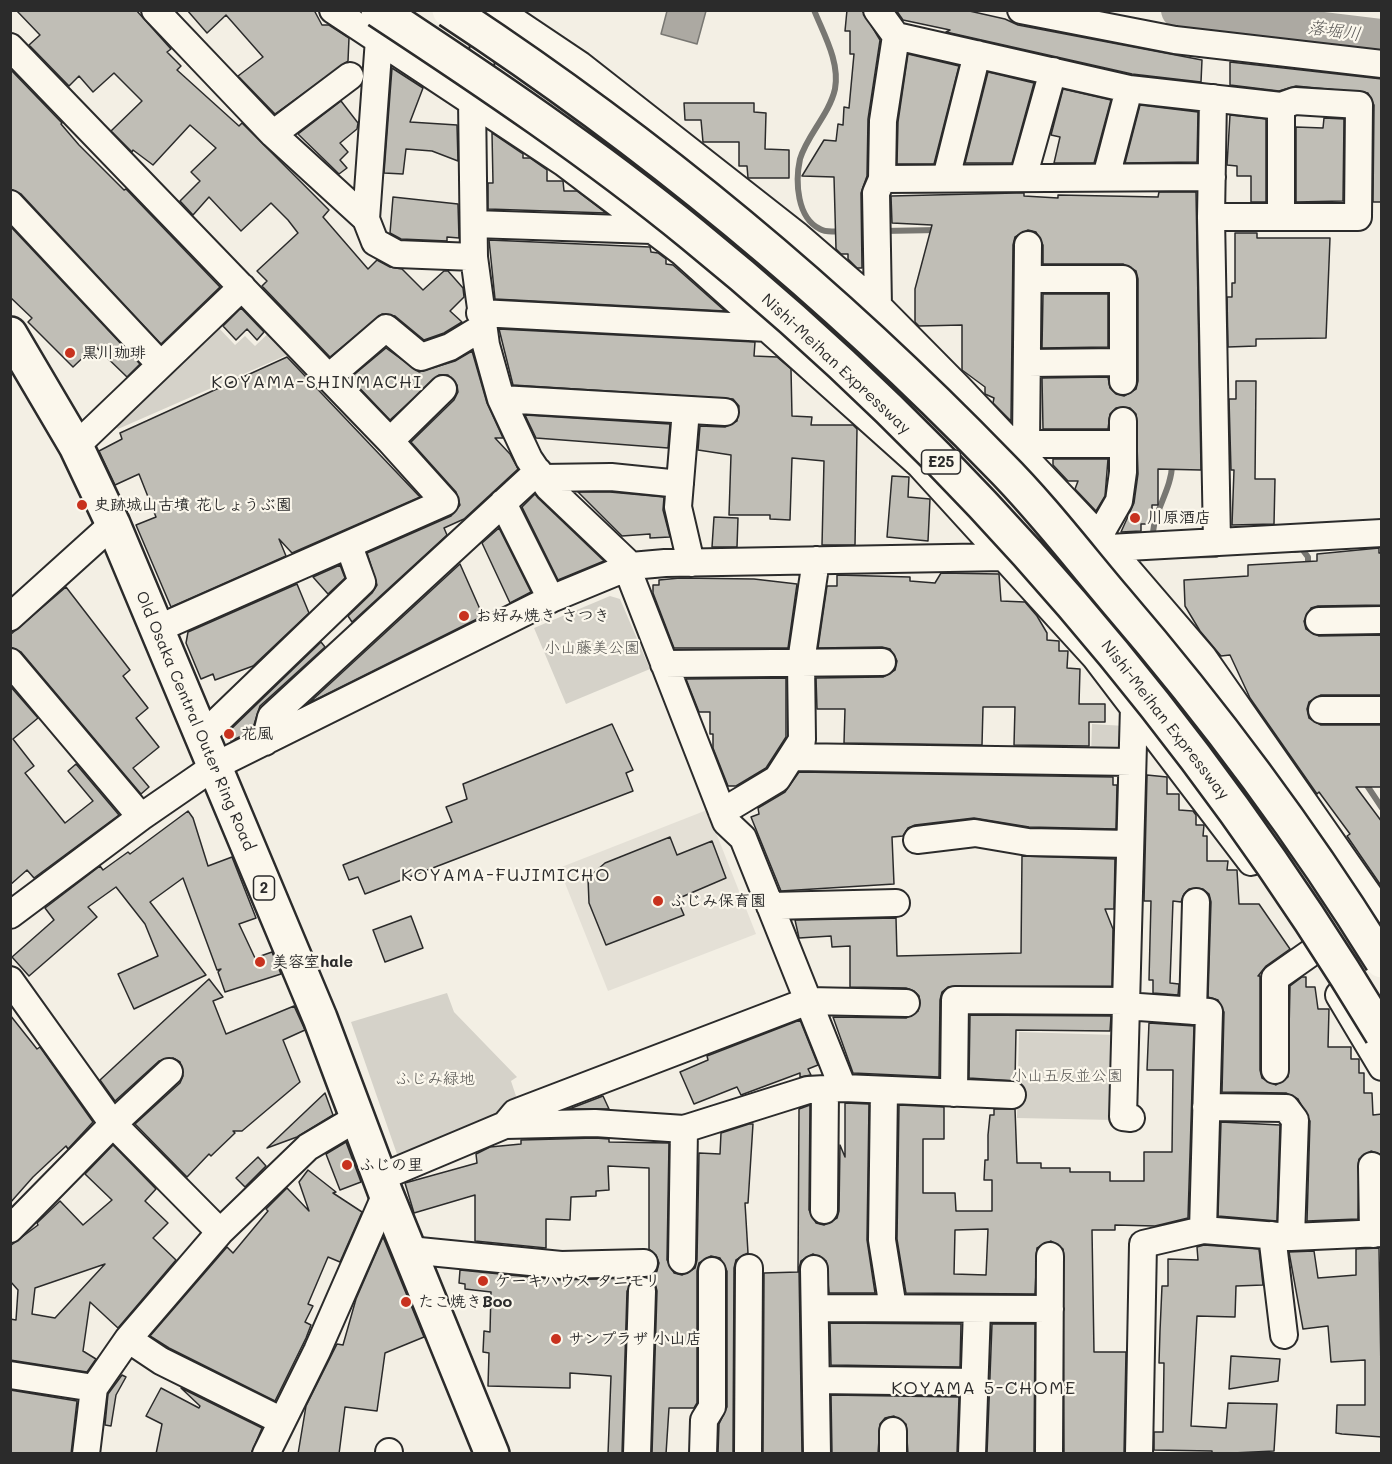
<!DOCTYPE html>
<meta charset="utf-8">
<style>
body{margin:0}
#map{position:relative;width:1392px;height:1464px;overflow:hidden;background:#f3efe4;font-family:Mali,sans-serif}
canvas{display:block}
.frame{position:absolute;inset:0;border:12px solid #2b2b2b;pointer-events:none}
</style>
<div id="map">
<canvas width="1392" height="1464"></canvas>
<div class="frame"></div>
</div>
<script>
const context = document.querySelector('canvas').getContext('2d');
context.lineJoin = 'round';
function fillPath(path, color) {
  context.fillStyle = color;
  context.fill(path, 'evenodd');
}
function trace(path, color, width, dash) {
  context.strokeStyle = color;
  context.lineWidth = width;
  context.lineCap = dash ? 'butt' : 'round';
  context.setLineDash(dash || []);
  context.stroke(path);
}
function drawText(font, color, halo, rows, align = 'center') {
  context.font = font + ' Mali,"Klee One",sans-serif';
  context.lineWidth = 4.5;
  context.setLineDash([]);
  context.textBaseline = 'middle';
  context.strokeStyle = halo;
  context.fillStyle = color;
  for (const [text, x, y, turn = 0] of rows) {
    context.save();
    context.translate(x, y);
    context.rotate((+turn || 0) * Math.PI / 180);
    context.textAlign = isNaN(turn) ? turn : align;
    if (halo) context.strokeText(text, 0, 0);
    context.fillText(text, 0, 0);
    context.restore();
  }
}
const built = new Path2D(`
 M707,810L756,934L608,991L559,868Z`);
const green = new Path2D(`
 M216,325L235,345L245,336L255,346L274,328L296,351L118,429L112,422Z
 M610,596L620,599L650,669L566,704L534,628Z
 M1092,724L1125,726L1124,750L1091,756Z
 M447,993L454,1012L517,1077L511,1081L519,1105L503,1118L398,1157L351,1022Z
 M1019,1032L1116,1035L1114,1120L1017,1118Z`);
const water = new Path2D(`
 M667,11H706L697,44L661,34Z`);
const stream = new Path2D(`
 M814,10C824,35 840,62 835,89C829,115 807,135 800,159C795,182 797,218 820,229C826,233 836,231 842,231
 M883,231L938,230
 M1153,540C1151,514 1172,491 1172,464
 M1295,550L1302,549L1308,557V569
 M1157,556L1216,555
 M1364,781L1382,808`);
const river = new Path2D(`
 M1180,10L1258,23L1382,38`);
const building = new Path2D(`
 M16,10H136L171,49L167,52L181,66L177,70L239,126L242,123L329,210L323,217L368,269L377,260L390,267L402,269L423,290L444,271H448L463,288L464,297L450,311L462,322L444,333L424,340L395,316L382,314L330,357L262,286L267,281L257,271L298,233L288,220L271,203L241,231L209,197L193,215L180,201L200,181L191,172L216,148L190,125L153,165L133,150L132,152L111,131L142,101L114,73L93,92L79,76L69,86L29,45L40,35Z
 M187,10H314L322,25H329L349,38L348,61L275,114L238,76L263,57L226,15L207,33Z
 M847,10H862L880,40L868,119L867,176L861,193L862,268H857L848,259V254H841L836,249L834,177L802,176L824,140L836,141L838,124L843,125L844,107L849,108L854,54H850V31H845Z
 M896,10H965L1005,19L1018,25L1202,60L1201,82L1132,74L946,32L950,30L903,20Z
 M908,54L959,66L934,164H897L898,122Z
 M1230,62L1382,79V202H1373L1374,105L1368,93L1296,86L1279,91L1230,85Z
 M392,68L423,88L410,122L457,125L458,161L432,151L406,149L403,174L384,173Z
 M10,69L62,123L61,124L79,145L124,190L126,189L220,287L161,344L21,194L10,189Z
 M988,72L1034,83L1012,163H965Z
 M1063,89L1111,100L1094,163H1054L1060,137L1051,135Z
 M341,101L358,123L357,129L340,143L348,152L340,160L347,168L339,174L298,134Z
 M684,103H754V112L766,113L765,149L789,150V178H748L747,166H739V142H703L701,120H685Z
 M1140,105L1198,112L1197,162L1125,163Z
 M1230,115L1266,119V202H1251V176H1237V166L1227,165Z
 M1324,118L1344,119L1343,201L1296,202V127L1323,128Z
 M492,133L523,154V158H530L547,170V181H563L564,191H577L606,213L488,209V183H493Z
 M1159,192H1196L1201,470L1158,469V505H1152V518H1149V524H1141V531L1121,532L1134,503L1138,474L1136,414L1130,408H1116L1110,414L1108,429H1043L1042,378L1108,377L1110,388L1116,394L1124,396L1136,389L1138,381V279L1136,271L1123,264H1043V245L1036,232L1028,230L1015,237L1013,245L1011,421L993,403L994,398L985,394V387L962,370V325L919,326L915,322V289L932,225L892,223L891,196L1016,193H1024V196L1058,198V195L1158,197Z
 M393,197L458,204L459,238L447,237V241L401,239L390,233Z
 M10,226L140,364L127,377L95,346L73,367L28,322L32,318L10,297Z
 M1235,233H1257V238H1330L1326,338L1256,339V346L1228,347L1227,297H1232V283H1235Z
 M489,240L650,247L651,252L658,253L666,259V264L673,265L725,311L495,299Z
 M1043,294H1108V347L1042,348Z
 M241,308L264,332L257,340L247,329L236,340L223,326Z
 M499,329L755,342L754,356L777,357L791,369L792,416L812,417L811,425H853L857,429L855,545H822L824,461L792,458L790,520L770,519V515H729L731,455L698,450L700,426L725,427L737,421L739,406L733,399L513,385Z
 M386,348L419,372L455,361L472,351L487,403L503,438H495L510,454L518,469L464,519L444,528L447,535L352,622L348,616L372,593L377,585L367,553L451,516L460,505L456,492L411,442L454,400L458,392L457,385L448,375H439L390,420L350,378Z
 M287,357L420,497L292,553L279,539L286,556L171,607L136,525L156,517L139,474L115,485L99,451L122,439L120,433Z
 M1236,381H1256L1255,479H1275L1274,524L1232,525L1234,470H1231L1229,399H1236Z
 M525,415L670,424L668,448L536,438Z
 M1053,459H1108L1105,496L1096,511L1075,489L1078,481H1068L1053,465Z
 M892,476L909,477L908,497L930,499L928,541L887,537Z
 M578,492H610L664,497L663,510L670,537L650,538V534L622,536Z
 M535,494L538,498L604,561L558,580L522,507Z
 M714,517L738,518L737,547H712Z
 M499,528L531,592L510,603L482,543Z
 M1379,548V553H1382V605L1318,606L1311,608L1304,621L1306,629L1319,636L1382,635V695H1321L1309,702L1307,709L1309,718L1321,725H1382V787H1356L1382,822V887L1347,836L1350,834L1319,792L1317,794L1250,698L1230,655L1221,656L1200,631L1185,606L1184,580L1248,576V565L1317,561V554Z
 M460,564L483,616L309,703Z
 M340,565L345,578L328,594L313,577Z
 M941,573L999,574L1001,601L1025,602L1037,616L1047,633V640L1059,641V651H1068L1067,668L1080,669L1079,704H1105V722H1089V746L1014,745L1015,707H983L982,745L844,743L845,709H817L816,678L883,677L895,670L897,661L890,649L882,647L818,648L827,586H837V575L910,577V581L935,583Z
 M680,578L754,579L797,584L788,648H674L653,593V585H659V580Z
 M297,584L309,613L253,666L215,680L213,674L201,679L186,643L188,632Z
 M66,587L130,670L123,676L148,708L136,718L159,747L133,768L149,787L141,794L21,652L10,647V635Z
 M321,642L325,647L260,706L252,731L231,741L225,735Z
 M786,678V737L766,768L736,786H728L713,748V734H710V712H699L686,679Z
 M10,686L38,718L13,739L34,766L25,773L65,823L93,801L68,771L76,764L119,815L34,878L27,870L10,885Z
 M612,724L633,770L626,773L633,791L365,894L358,877L349,880L343,865L452,822L446,807L467,799L463,784Z
 M799,772L1113,777V785H1117L1116,829L1029,827L974,818L915,825L908,828L903,836L892,837L894,884L781,891L751,817L759,814L758,808L785,792Z
 M1147,775L1167,777V794H1179V810L1193,811L1196,815V825H1204L1203,836H1207V861H1228L1227,870H1237L1239,904H1259L1290,949L1266,966L1258,976H1260V1070L1262,1078L1276,1085L1288,1077L1290,986L1302,977H1306V987H1315L1318,1009H1329L1328,1047H1351V1059H1359V1073H1364V1093H1372L1373,1115L1382,1114V1155L1371,1151L1359,1159L1358,1219L1307,1221L1310,1121L1298,1099L1286,1093L1222,1092L1224,1012L1218,1000L1208,997L1211,902L1209,894L1203,889H1189L1184,894L1181,902L1173,901L1170,983L1179,984L1178,995L1153,993V980H1149L1151,901H1144Z
 M188,811L193,818L208,866L232,857L256,918L239,924L255,958L272,952L281,974L225,992L218,972L221,969L217,970L183,878L150,902L206,975L134,1009L118,974L158,956L145,924L116,887L88,907L97,917L29,976L12,957L54,920L45,908L100,866L103,870L128,852L130,854Z
 M670,837L677,855L712,841L726,878L677,899L684,915L606,945L589,903L588,878L605,863Z
 M1022,856L1115,859L1114,909H1105L1113,929L1112,986L948,987L942,992L940,1000L939,1077L853,1073L833,1017L906,1018L918,1011L919,996L914,991L906,988L850,987V946L832,947L831,936L799,938L795,920L896,918L897,956L1021,953Z
 M411,916L423,948L385,962L373,930Z
 M209,979L223,997L213,1001L226,1034L294,1006L305,1030L283,1040L300,1082L242,1131H233L235,1133L211,1156L209,1154L187,1177L135,1124L180,1083L183,1076L180,1062L173,1058L159,1061L115,1101L100,1080Z
 M10,1015L37,1049L40,1047L93,1122L68,1149L66,1146L33,1177L10,1203Z
 M970,1015L1111,1016L1110,1031L1016,1030L1015,1081L969,1078Z
 M800,1020L818,1065L808,1069L811,1075L800,1077V1073L741,1095L737,1087L694,1104L680,1072L708,1060L707,1056Z
 M1149,1023L1194,1026L1188,1218L1155,1226L1115,1225V1230H1092L1094,1352H1126L1124,1454H1064L1063,1249L1051,1241L1037,1248L1035,1294L906,1293L897,1239L899,1105L944,1107V1139H923V1193H955L956,1211H992V1180H984L985,1160H988V1135L990,1115H994V1109H1015L1017,1163H1041V1168H1070V1172H1110V1181H1144V1152H1172L1173,1070H1147ZM988,1229L986,1275L954,1274L955,1230Z
 M325,1093L333,1115L297,1137L267,1148Z
 M603,1096L609,1109H569Z
 M845,1103L869,1104L867,1240L875,1293H829L826,1261L813,1254L801,1261L799,1269L802,1454L763,1453L764,1273L798,1272L799,1109L810,1105L809,1210L816,1223L824,1225L837,1218L839,1211L840,1145L845,1157Z
 M1221,1122L1280,1125L1277,1221L1218,1216Z
 M749,1124H753L748,1203H745L748,1253L736,1260L734,1268L733,1453H718L719,1424L727,1407V1271L720,1258L711,1256L699,1263L697,1271V1403L694,1408H669L666,1454H652L657,1291L655,1283L647,1277L657,1271L659,1263L656,1255L649,1249V1168L608,1166L609,1190L596,1191V1196L571,1197L570,1220L546,1219V1248L475,1241V1195L414,1213L405,1183L477,1163L476,1154L490,1147L521,1144V1140L595,1138L609,1139V1142L669,1143L667,1260L674,1273L682,1275L695,1268L697,1260L699,1153L720,1154L721,1133Z
 M346,1142L361,1182L340,1190L326,1154Z
 M113,1145L156,1189L145,1201L168,1223L153,1238L176,1260L118,1328L90,1302L83,1351L96,1359L87,1372L10,1360V1319L16,1320L18,1290L10,1281V1246L38,1225L37,1223L60,1201L83,1225L112,1200L85,1174ZM105,1264L55,1318L32,1314L35,1288Z
 M258,1157L266,1166L245,1187L236,1178Z
 M308,1170L336,1192L333,1193L362,1212L340,1262L328,1257L308,1304L313,1306L305,1322L311,1325L306,1338L275,1401L169,1348L150,1336L227,1247L233,1253L268,1211L266,1209L287,1188L309,1211L299,1182Z
 M383,1237L424,1337L385,1353L377,1411L345,1407L339,1454H298L306,1406L337,1344L343,1345L356,1299Z
 M1204,1245L1259,1249L1263,1285L1236,1286L1235,1317L1197,1316L1191,1426L1226,1428L1228,1403L1277,1404L1274,1451L1212,1454V1451L1154,1450V1432H1163L1164,1363H1159L1160,1331L1162,1286H1168V1259L1198,1260L1197,1247Z
 M1379,1248L1382,1437L1342,1434L1336,1433L1337,1405H1365V1360L1331,1362L1328,1326L1303,1329L1289,1252L1314,1251L1318,1278L1356,1275V1249Z
 M460,1270L560,1280L634,1278L627,1291L622,1454H608L611,1376L570,1373V1388L488,1386L489,1353L483,1352L484,1331L490,1332L491,1292L465,1289V1284L459,1283Z
 M830,1323L961,1324L960,1367L831,1365Z
 M992,1324H1035L1034,1454H987Z
 M1231,1356L1280,1359L1278,1381L1229,1389Z
 M122,1375L126,1377L116,1395L111,1426L105,1425L108,1394Z
 M161,1388L199,1408L200,1406L181,1388L262,1428L251,1454H156L162,1424L146,1416Z
 M10,1390L77,1401L71,1454H10Z
 M831,1395L959,1397L957,1454H908L906,1424L894,1416L885,1418L880,1424L878,1454H832Z`);
const minor = new Path2D(`
 M155,10L273,134L366,219L375,242L397,254L474,257
 M333,10L564,163L683,253L919,464L1095,657L1251,862
 M498,10L580,65L798,236L871,299L958,387L1099,536L1203,657L1382,914
 M877,10L896,36
 M1021,10L1175,40L1382,64
 M490,20L472,100L474,257L486,345L501,399L529,459L548,487L631,566
 M10,47L390,441L445,502L157,629
 M1213,98L1211,217L1217,542
 M273,134L350,76
 M1106,177L1129,89
 M946,178L977,54
 M1023,178L1053,71
 M882,179L1212,177
 M10,204L160,364
 M1281,217V106
 M366,219L379,39
 M474,224L652,230
 M1028,279H1123V381
 M878,307L876,193L882,179L883,121L896,36L1129,89L1281,106L1295,101L1359,105L1358,217H1211
 M480,313L768,328
 M1028,363L1123,362
 M329,377L386,328L421,357L450,347L483,327
 M501,399L725,412
 M686,410L678,507L691,563
 M390,441L443,389
 M1026,444H1123
 M76,446L242,287
 M1018,449L1026,444L1028,245
 M542,478L611,477L680,484
 M503,503L551,599
 M1099,536L1119,501L1123,472V421
 M627,568L726,822L743,838L843,1088
 M10,617L113,524
 M1319,621L1382,620
 M10,662L141,817
 M664,664L882,662
 M1322,710H1382
 M202,736L362,582L349,546
 M265,742L271,717L538,471
 M792,757L1132,762
 M722,812L777,779L802,740L801,662L816,560
 M917,840L975,833L1028,842L1130,844
 M770,906L896,903
 M10,915L141,817L215,766L551,599L631,566L665,563L1005,557L1109,548L1382,533
 M10,980L113,1124L220,1232
 M1339,995L1382,1067
 M1125,1006L1209,1012L1203,1230
 M1193,1011L1196,902
 M1275,1070V978L1312,952
 M884,1090L882,1240L893,1308
 M954,1093L955,1000L1126,1001
 M1206,1107L1286,1108L1295,1120L1291,1237
 M1131,1118L1123,1117L1134,706
 M505,1125L515,1113L808,1001L906,1003
 M1372,1166L1373,1234
 M379,1178L505,1125L595,1123L684,1129
 M824,1210L825,1089
 M10,1229L113,1124L169,1072
 M1272,1235L1284,1335
 M409,1250L561,1265L644,1263
 M682,1260L684,1129L808,1090L843,1088L1012,1095
 M814,1269L817,1454
 M815,1308L1050,1309
 M128,1339L161,1361L282,1421
 M10,1375L94,1388
 M816,1380L975,1382
 M893,1431V1454
 M86,1454L94,1388L128,1339L220,1232L308,1147L357,1118
 M266,1454L317,1351L386,1194
 M389,1454V1452
 M637,1454L642,1291
 M703,1454L704,1420L712,1407V1271
 M748,1454L749,1268
 M972,1454L977,1309
 M1049,1454L1050,1256
 M1139,1454L1143,1244L1203,1230L1291,1237L1382,1233`);
const major = new Path2D(`
 M10,334L76,446L113,524L320,1018L386,1194L492,1454`);
const highwayBridge = new Path2D(`
 M378,10C486,81 593,153 692,234C967,457 1200,731 1382,1034
 M449,10C647,140 834,295 999,465C1040,506 1076,553 1114,598C1212,712 1302,832 1382,961`);
const markers = [
 [70,353,6,"#c8321e"],
 [82,505,6,"#c8321e"],
 [1135,518,6,"#c8321e"],
 [464,616,6,"#c8321e"],
 [229,734,6,"#c8321e"],
 [658,901,6,"#c8321e"],
 [260,962,6,"#c8321e"],
 [347,1165,6,"#c8321e"],
 [483,1281,6,"#c8321e"],
 [406,1302,6,"#c8321e"],
 [556,1339,6,"#c8321e"]
];
const shields = [
 [941,462,39],
 [264,888,21]
];
const shieldNames = [
 ["E25",941,462],
 ["2",264,888]
];
const poiNames = [
 ["黒川珈琲",82,353],
 ["史跡城山古墳 花しょうぶ園",94,505],
 ["川原酒店",1147,518],
 ["お好み焼き さつき",476,616],
 ["花風",241,734],
 ["ふじみ保育園",670,901],
 ["美容室hale",272,962],
 ["ふじの里",359,1165],
 ["ケーキハウス タニモリ",495,1281],
 ["たこ焼きBoo",418,1302],
 ["サンプラザ 小山店",568,1339]
];
const streetNames = [
 ["Nishi-Meihan Expressway",836,364,43],
 ["Nishi-Meihan Expressway",1165,720,52],
 ["Old Osaka Central Outer Ring Road",195,721,67]
];
const parkNames = [
 ["小山藤美公園",592,648],
 ["小山五反並公園",1067,1076],
 ["ふじみ緑地",435,1079]
];
const waterNames = [
 ["落堀川",1334,31,8]
];
const neighbourhoodNames = [
 ["KOYAMA-SHINMACHI",317,382],
 ["KOYAMA-FUJIMICHO",506,875],
 ["KOYAMA 5-CHOME",984,1388]
];
fillPath(built, '#e4e0d6');
fillPath(green, '#d5d2c9');
fillPath(water, '#aca9a2');
trace(water, '#787772', 1.5);
trace(stream, '#787772', 6);
trace(river, '#aca9a2', 38);
fillPath(building, '#c0beb6');
trace(building, '#2b2b2b', 1.5);
trace(minor, '#2b2b2b', 30);
trace(major, '#2b2b2b', 38);
trace(minor, '#fbf7ec', 26);
trace(major, '#fbf7ec', 33);
trace(highwayBridge, '#2b2b2b', 38, []);
trace(highwayBridge, '#fbf7ec', 33);
for (const [x, y, r, color] of markers) {
  const dot = new Path2D();
  dot.arc(x, y, r, 0, 2 * Math.PI);
  context.fillStyle = color;
  context.fill(dot);
  trace(dot, '#fbf7ec', 2);
}
for (const [x, y, w] of shields) {
  const box = new Path2D();
  box.roundRect(x - w / 2, y - 12, w, 24, 4.5);
  context.fillStyle = '#fbf7ec';
  context.fill(box);
  trace(box, '#2b2b2b', 1.5);
}
drawText('bold 15px', '#2b2b2b', null, shieldNames);
drawText('bold 16px', '#2b2b2b', '#fbf7ec', poiNames, 'left');
drawText('16px', '#2b2b2b', '#fbf7ec', streetNames);
drawText('16px', '#565552', '#fbf7ec', parkNames);
drawText('italic 18px', '#585755', '#fbf7ec', waterNames);
context.letterSpacing = '1.5px';
drawText('18px', '#2b2b2b', '#fbf7ec', neighbourhoodNames);
context.letterSpacing = '0px';
</script>
